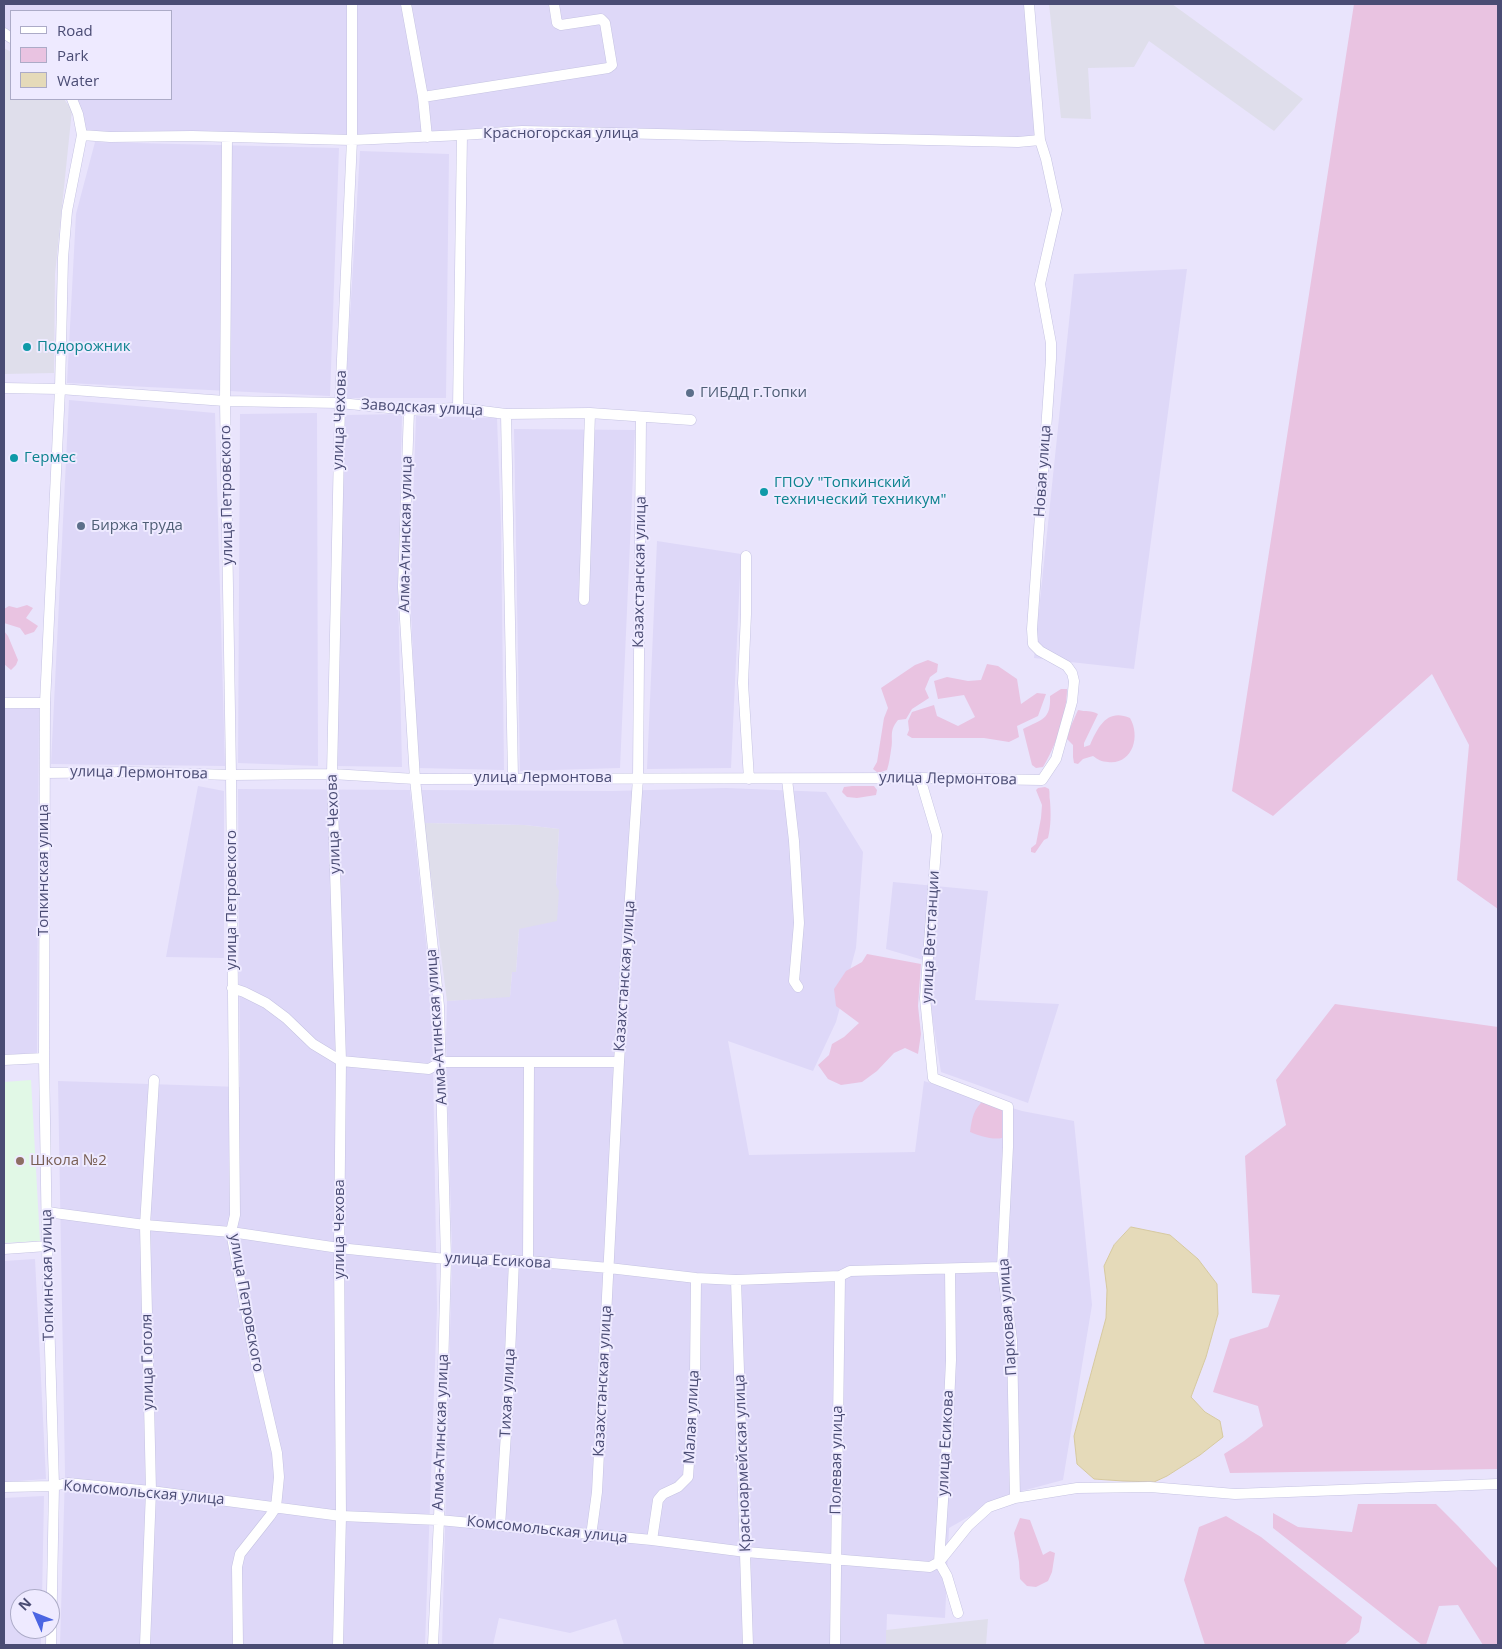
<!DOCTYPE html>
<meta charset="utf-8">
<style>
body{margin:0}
#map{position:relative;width:1502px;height:1649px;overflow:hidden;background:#e9e4fc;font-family:"Open Sans",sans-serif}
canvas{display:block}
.frame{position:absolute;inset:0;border:5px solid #4a4c74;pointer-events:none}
.legend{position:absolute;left:10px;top:10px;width:162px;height:90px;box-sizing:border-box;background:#eeeaff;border:1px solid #acabc7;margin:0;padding:6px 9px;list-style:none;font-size:15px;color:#4a4c74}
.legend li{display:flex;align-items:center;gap:10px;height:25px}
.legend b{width:25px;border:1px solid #acabc7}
.north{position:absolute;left:10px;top:1589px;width:50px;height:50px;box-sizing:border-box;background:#eeeaff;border:1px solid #acabc7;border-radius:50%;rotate:314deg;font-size:14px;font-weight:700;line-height:20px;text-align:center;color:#4a4c74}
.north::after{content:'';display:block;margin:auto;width:18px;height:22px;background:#4b65e3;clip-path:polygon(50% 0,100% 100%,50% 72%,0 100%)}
</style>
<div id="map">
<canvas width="1502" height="1649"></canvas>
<div class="frame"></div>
<ul class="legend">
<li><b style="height:6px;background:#fff"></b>Road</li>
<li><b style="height:14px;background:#e9c3e1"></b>Park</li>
<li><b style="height:14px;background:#e5dab9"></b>Water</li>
</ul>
<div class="north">N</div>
</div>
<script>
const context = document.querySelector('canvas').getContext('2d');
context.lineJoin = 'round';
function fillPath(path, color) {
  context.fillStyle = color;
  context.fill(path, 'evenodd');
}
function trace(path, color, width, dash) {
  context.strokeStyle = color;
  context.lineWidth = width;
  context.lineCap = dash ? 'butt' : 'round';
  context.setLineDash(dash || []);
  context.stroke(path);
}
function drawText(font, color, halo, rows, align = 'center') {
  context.font = font + ' "Open Sans",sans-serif';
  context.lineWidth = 4;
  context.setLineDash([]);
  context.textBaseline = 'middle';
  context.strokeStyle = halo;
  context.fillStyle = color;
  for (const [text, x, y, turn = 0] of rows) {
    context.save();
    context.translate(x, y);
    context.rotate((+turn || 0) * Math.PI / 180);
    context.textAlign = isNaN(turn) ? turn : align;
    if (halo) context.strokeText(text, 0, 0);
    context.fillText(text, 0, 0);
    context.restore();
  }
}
const residential = new Path2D(`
 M4,4H1029L1040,140L462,135H82L72,99H171V11H11V38L4,33Z
 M95,142L339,148L330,396L67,383L76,214Z
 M360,151L449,154L446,398H345Z
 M1187,269L1134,669L1034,658L1074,274Z
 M69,400L215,413L225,766L51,764Z
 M317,413L318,766L238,763L240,414Z
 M402,414L398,592L402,767L335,766L345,415Z
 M416,416L497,418L501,524L504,770L418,768L410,590Z
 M514,429L635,430L620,768L520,771Z
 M657,541L741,554L731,768L647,769Z
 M39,708L37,1053L4,1055V709Z
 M198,786L224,791V958L166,957Z
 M726,788L826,792L863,852L856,948L836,1022L813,1071L728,1041L749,1155L915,1152L924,1081L1022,1111L1074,1121L1092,1305L1063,1480L1007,1495L949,1528L945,1618L887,1614L886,1645H624L616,1619L570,1633L499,1618L493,1645H442L452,1255L446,1038L447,1001L510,996L512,972H516L519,929L556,885L559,829L524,825L424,823L420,790L612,791Z
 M238,789L410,790L432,1000L437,1308L425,1645H60L65,1474L58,1081L240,1087Z
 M893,882L988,891L975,1000L1059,1004L1028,1103L941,1072L923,960L886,949Z
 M35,1259L46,1479L4,1482V1261Z
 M44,1496L42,1599H20V1629H41V1645H4V1498Z`);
const industrial = new Path2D(`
 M1049,4H1172L1303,99L1274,131L1149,41L1134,67L1088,68L1091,119L1061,118Z
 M4,48L11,52V99H64L72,110L55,274L54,373L4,374Z
 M424,823L524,825L559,829L556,885L559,891L557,921L519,929L516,972H512L510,997L447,1001Z
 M988,1619L986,1645H886V1630Z`);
const education = new Path2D(`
 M31,1080L40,1241L4,1243V1082Z`);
const green = new Path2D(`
 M1354,4H1498V909L1457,880L1469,745L1432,674L1273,816L1232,791Z
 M27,605L33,608L26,618L38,626L34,632L25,635L20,628L4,623V609L9,606L17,608Z
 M4,631L8,636L18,660L16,665L11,670L4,664Z
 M928,660L938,664L937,672L930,677L925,689L929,698L912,709L906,719L898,720C888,732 894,738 891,750C890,757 889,764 887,770L878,773L873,769L877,762L884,718L888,708L881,688L915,665Z
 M987,664L998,666L1017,679L1021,704L1037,693L1046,694L1038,716L1017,726L1019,737L1009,742L984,738H912L907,735L909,730L908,721L912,712L934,705L937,716L958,726L975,717L964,695L938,699L934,681L947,677L968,681L981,680Z
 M1061,689H1067C1067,713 1056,746 1043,767L1036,768L1032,765L1023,729C1042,719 1051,720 1050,696Z
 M1078,710C1086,712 1091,710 1098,714L1084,743V747L1090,745C1098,727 1107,708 1130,718C1141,737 1132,765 1108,762C1102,762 1097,759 1093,756L1083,759L1078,764L1074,763L1073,757V745L1067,739L1070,728Z
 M852,786H874L877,790L876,795L857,798L847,797L842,792L844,787Z
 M1045,787L1049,789C1050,793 1049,796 1050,801C1051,814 1051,826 1048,838L1044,840L1035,853L1031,852V848L1036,844L1041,818L1042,805L1036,790L1038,788Z
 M867,954L921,964L918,1006L921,1034L918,1054L905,1048L894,1053L877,1071L862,1082L841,1085L828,1079L818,1065L829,1055L832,1044L844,1037L859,1023L836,1006L834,989L846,971L862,962Z
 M1335,1004L1498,1027V1469L1230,1473L1224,1454L1244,1441L1263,1426L1258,1406L1213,1392L1230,1339L1268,1327L1280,1295L1252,1293L1245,1156L1286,1125L1276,1080Z
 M983,1101L995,1104L1002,1110V1138C992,1140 980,1136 970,1132C972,1119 973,1110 983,1101Z
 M1358,1504H1436L1458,1526L1498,1569V1645H1483L1458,1605L1439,1606L1426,1645H1422L1273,1528V1513L1298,1527L1352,1532Z
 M1226,1516L1261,1537L1362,1617L1359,1632L1344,1645H1205L1184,1580L1199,1527Z
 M1020,1518L1030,1520L1043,1555L1050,1551L1055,1553L1052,1572L1048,1581L1036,1587L1027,1586L1020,1579L1019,1562L1014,1533Z`);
const water = new Path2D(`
 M1131,1227L1170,1235L1198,1259L1217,1284L1218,1314L1206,1357L1191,1397L1205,1412L1220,1421L1223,1437L1200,1455L1167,1476L1154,1482L1123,1481L1094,1479L1077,1464L1074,1436L1106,1318L1107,1290L1104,1266L1114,1245Z`);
const minor = new Path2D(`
 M406,4L423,97
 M4,33L11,38
 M82,135L110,137L192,136L352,140L462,135L522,131L1018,142L1040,140
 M227,137L225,401L231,775L235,1215L231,1232L254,1354L277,1453L279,1477L276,1507L270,1516L240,1554L237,1567L238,1645
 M427,137L423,97L608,68L612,65L605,23L601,19L561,25L557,23L554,4
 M4,388L60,389L225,401L340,403L409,410L458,408L506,414L590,413L691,420
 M458,408L462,135
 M409,410L403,587L415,779L439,1006L446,1259L439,1520L433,1645
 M506,414L513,778
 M746,556V614L743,683L749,779
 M584,600L590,413
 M4,703H45
 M45,773L128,772L231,775L332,774L415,779L920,778L1042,780L1056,759L1072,702L1074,681L1072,673L1067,666L1040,651L1033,644L1032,629L1051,359V343L1040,284L1057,210L1046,159L1040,140L1029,4
 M920,778L937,835L925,998L933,1078L1008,1107V1147L1002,1267L1012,1340L1015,1498
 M787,779L794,841L799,923L794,981L798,987
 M232,988L244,992L266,1003L286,1018L313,1044L341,1061L429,1069L441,1062H619
 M4,1060L44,1058
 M47,1212L145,1225L231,1232L339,1248L446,1259L528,1261L609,1268L696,1278L736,1280L840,1276L850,1271L1002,1267
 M4,1249L47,1246
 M528,1261L529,1063
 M950,1269L951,1360L948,1425L939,1562L947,1576L958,1613
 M736,1280L748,1645
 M4,1487L54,1486L67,1483L151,1491L341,1516L439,1520L652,1540L746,1552L930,1567L939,1562L968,1526L989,1507L1015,1498L1077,1488L1150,1487L1235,1494L1498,1484
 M500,1526L508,1402L514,1260
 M591,1536L597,1492L619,1062L638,778L641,417
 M652,1540L658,1500L663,1494L678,1487L688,1477L695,1375L696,1278
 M51,1645L54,1486L47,1246L44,1058L45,703L60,389L63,258L67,211L82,135L78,114L72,99
 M145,1645L151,1491L145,1225L154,1080
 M338,1645L341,1516L339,1248L341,1061L332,774L340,403L352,140V4
 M835,1645L840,1276`);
const markers = [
 [27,347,5,"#0f9aa8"],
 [690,393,5,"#5c6f8a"],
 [14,458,5,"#0f9aa8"],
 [764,492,5,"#0f9aa8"],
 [81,526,5,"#5c6f8a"],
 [20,1161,5,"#8d6e63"]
];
const streetNames = [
 ["Красногорская улица",561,134],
 ["Заводская улица",422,408,3],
 ["улица Чехова",340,420,-88],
 ["Новая улица",1043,471,-86],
 ["улица Петровского",227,495,-91],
 ["Алма-Атинская улица",406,534,-89],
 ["Казахстанская улица",640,572,-89],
 ["улица Лермонтова",139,773,1],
 ["улица Лермонтова",543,778],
 ["улица Лермонтова",948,779,1],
 ["улица Чехова",334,824,-92],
 ["Топкинская улица",44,870,-90],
 ["улица Петровского",232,900,-90],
 ["улица Ветстанции",931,937,-87],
 ["Казахстанская улица",625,976,-86],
 ["Алма-Атинская улица",437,1027,-94],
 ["улица Чехова",340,1229,-90],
 ["улица Есикова",498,1261,3],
 ["Топкинская улица",48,1275,-91],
 ["улица Петровского",246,1303,80],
 ["Парковая улица",1008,1317,-94],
 ["улица Гоголя",148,1362,-91],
 ["Казахстанская улица",603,1381,-87],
 ["Тихая улица",508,1393,-87],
 ["Малая улица",692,1417,-87],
 ["Алма-Атинская улица",441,1432,-88],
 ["улица Есикова",946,1443,-87],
 ["Полевая улица",837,1460,-89],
 ["Красноармейская улица",743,1463,-92],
 ["Комсомольская улица",144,1493,5],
 ["Комсомольская улица",547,1530,6]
];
const cultureNames = [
 ["Подорожник",37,347],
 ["Гермес",24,458],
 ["ГПОУ \"Топкинский",774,483],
 ["технический техникум\"",774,500]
];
const serviceNames = [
 ["ГИБДД г.Топки",700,393],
 ["Биржа труда",91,526]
];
const educationNames = [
 ["Школа №2",30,1161]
];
fillPath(residential, '#ded8f8');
fillPath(industrial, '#dfdeeb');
fillPath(education, '#e1f8e6');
fillPath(green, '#e9c3e1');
fillPath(water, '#e5dab9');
trace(water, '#d6c99f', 1);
trace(minor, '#c5c3e2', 11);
trace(minor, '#fff', 10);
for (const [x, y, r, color] of markers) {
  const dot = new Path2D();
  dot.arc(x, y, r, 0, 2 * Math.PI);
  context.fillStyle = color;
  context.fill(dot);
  trace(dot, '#eeeaff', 2);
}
drawText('15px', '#4a4c74', '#eeeaff', streetNames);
drawText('15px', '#0d838f', '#eeeaff', cultureNames, 'left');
drawText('15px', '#4e5e75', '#eeeaff', serviceNames, 'left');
drawText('15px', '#785e54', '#eeeaff', educationNames, 'left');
</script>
